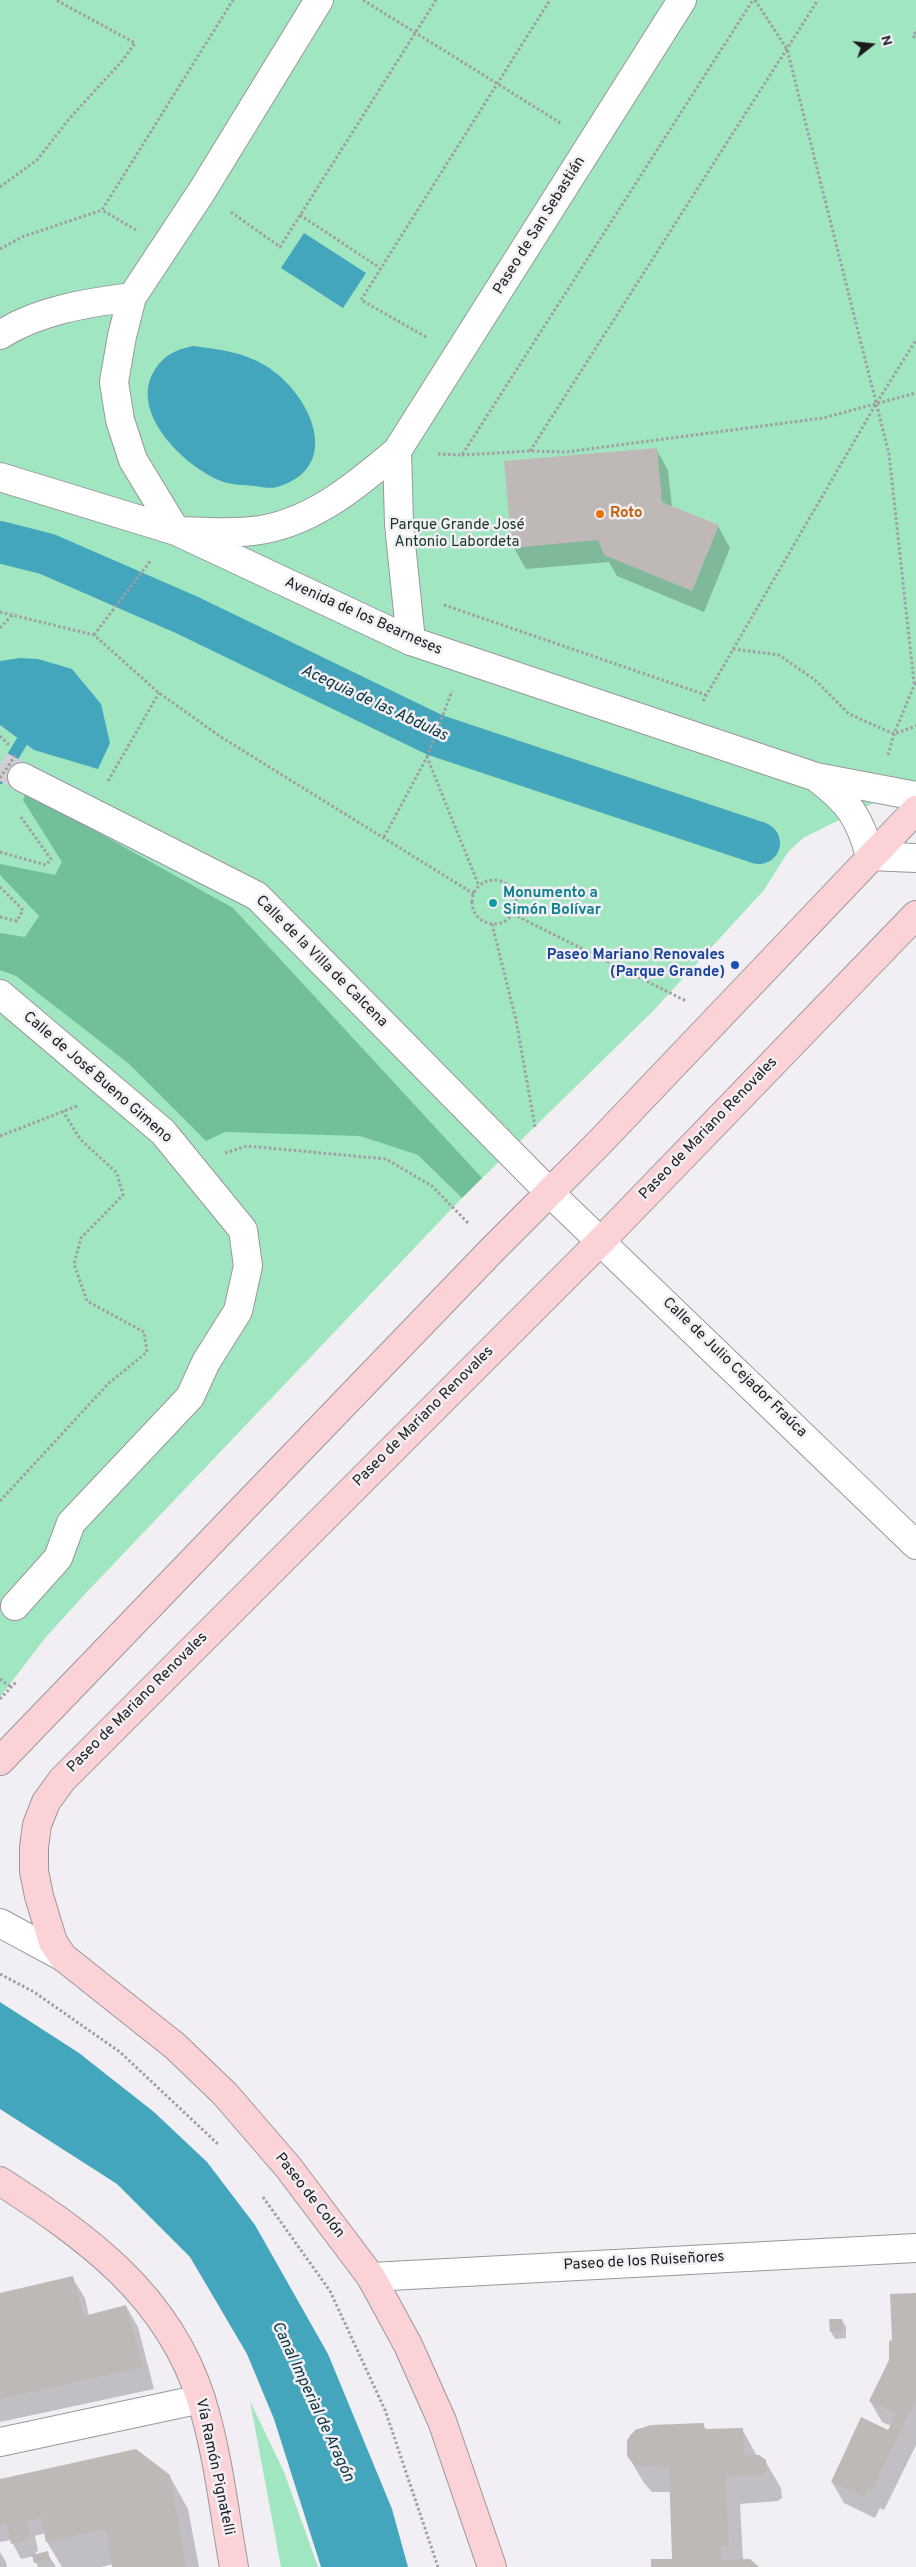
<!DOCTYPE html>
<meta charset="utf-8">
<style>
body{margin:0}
#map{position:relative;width:916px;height:2567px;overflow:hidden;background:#f2eff4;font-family:Overpass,sans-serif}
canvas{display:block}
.north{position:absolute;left:846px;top:20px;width:50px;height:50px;-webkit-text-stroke:4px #f2eff4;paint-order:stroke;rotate:74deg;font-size:14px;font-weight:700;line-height:20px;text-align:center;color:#1c1b1d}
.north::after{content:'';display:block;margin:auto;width:18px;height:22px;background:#1c1b1d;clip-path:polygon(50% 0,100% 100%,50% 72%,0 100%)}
</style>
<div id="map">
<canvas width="916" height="2567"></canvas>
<div class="north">N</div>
</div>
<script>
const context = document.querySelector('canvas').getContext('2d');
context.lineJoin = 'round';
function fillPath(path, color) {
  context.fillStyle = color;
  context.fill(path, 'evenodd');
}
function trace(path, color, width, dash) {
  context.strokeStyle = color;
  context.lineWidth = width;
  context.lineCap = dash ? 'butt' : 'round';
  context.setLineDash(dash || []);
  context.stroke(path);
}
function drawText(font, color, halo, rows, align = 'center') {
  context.font = font + ' Overpass,sans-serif';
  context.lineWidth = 5;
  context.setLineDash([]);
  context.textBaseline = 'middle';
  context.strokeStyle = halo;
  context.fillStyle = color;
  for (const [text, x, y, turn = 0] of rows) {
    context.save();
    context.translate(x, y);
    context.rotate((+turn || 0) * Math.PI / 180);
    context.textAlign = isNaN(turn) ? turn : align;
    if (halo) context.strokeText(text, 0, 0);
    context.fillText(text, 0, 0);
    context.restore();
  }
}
const green = new Path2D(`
 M0,0H916V782L803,838L788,852L764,890L654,1010L462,1198L85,1594L46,1637L0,1697Z
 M250,2401L284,2472L318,2567H281Z`);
const forest = new Path2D(`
 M26,792L233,908L482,1178L462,1198L418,1155L360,1136L225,1132L206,1141L128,1063L16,976L0,970V933L25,937L39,916L0,875V864L55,875L62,862L23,800Z`);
const water = new Path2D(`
 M304,233L366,273L343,308L281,268Z
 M193,346C218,349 244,352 266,366C309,392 346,467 277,487C270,489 262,487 255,486C245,485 230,485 221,481C184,466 129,413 154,371C164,355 175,350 193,346Z
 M20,658L38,659L72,669L101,704L110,743L98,769L34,750L0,725V661Z
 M0,2002L79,2053L154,2112L207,2162L255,2225L328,2354L392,2509L408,2567H321L274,2419L247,2354L190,2257L117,2184L0,2109Z`);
const shadow = new Path2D(`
 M656,449L668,470L672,507L718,526L730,548L704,612L617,576L609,562L526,569L514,548Z
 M72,2277L85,2298L89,2316L126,2306L138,2327L154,2389L0,2422V2294Z
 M916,2294V2445L884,2510L880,2508L875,2518L844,2503L832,2482L888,2432L891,2426L882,2422L870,2401L890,2360L893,2342Z
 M842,2320L846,2327V2338L835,2339L831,2332Z
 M703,2425L707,2430L742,2429L757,2456L765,2461L781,2488L782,2498L778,2501L740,2504L743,2560L758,2567H652L673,2560L671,2492H652L644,2483L628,2456L627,2449L630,2435L636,2431Z
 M169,2475L188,2509L199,2567H113V2564L101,2567H62L47,2542L46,2533L35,2536L38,2550L34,2556L47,2553L56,2567H38L34,2556L21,2559L11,2540L0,2542V2480Z
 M0,2552L6,2562L7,2567H0Z`);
const stream = new Path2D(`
 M0,778L30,728`);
const canal = new Path2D(`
 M0,542L47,554L187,615L435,735L759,843`);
const building = new Path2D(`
 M657,448L662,502L719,525L692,591L604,555L598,540L512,548L504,461Z
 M73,2276L84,2316L126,2305L143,2367L0,2399V2293Z
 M916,2293V2399L872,2490L868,2488L863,2497L831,2482L861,2417L888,2430L896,2414L869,2401L889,2360V2341L892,2340L890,2294Z
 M829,2319H842L843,2331L830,2332Z
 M704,2423V2429L743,2428L744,2455H759L766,2460L767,2471L763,2475L725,2477L729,2546H721V2560L750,2559L759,2567H651V2559H672L669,2467L635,2466L627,2456V2440L635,2430L651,2425Z
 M136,2449L170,2475L186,2567H112L106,2529L46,2542L41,2518L27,2521L30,2534L25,2541L11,2544L7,2524L0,2526V2479Z
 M48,2551L50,2560L34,2563L32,2555Z`);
const minorTunnel = new Path2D(`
 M0,765L22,777`);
const path = new Path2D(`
 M363,0L562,124
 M755,0L787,49L889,454L914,683
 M916,32L913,36L916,38
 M0,187L37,160L69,119L123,60L135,43L56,0
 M231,212L280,247L436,0
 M300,215L380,268
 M136,230L102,210L233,0
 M0,249L22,237L102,210
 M426,337L361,300L550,0
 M530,451L818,0
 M438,454L462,455L753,0
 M462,455L530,451L566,452L823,418L916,393
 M444,605L706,695
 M0,612L94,635L159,693L221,737L474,894
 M0,628L14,613
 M94,635L151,560
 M733,649L779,655L815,680L849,714L894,734L916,726
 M703,701L876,404L916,340
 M0,736L9,745
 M888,755L894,734L916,681
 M427,757L452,691
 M108,781L159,693
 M384,837L427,757L479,886
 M0,852L46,865L51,859L21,817
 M472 902a22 22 0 1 1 44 0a22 22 0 1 1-44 0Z
 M0,887L23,910L17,921L0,917
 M513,914L686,1001
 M492,924L516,1020L535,1127
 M0,1136L77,1106
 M225,1153L247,1146L386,1159L432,1186L469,1224
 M0,1501L109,1383L147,1352L144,1332L87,1301L74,1264L81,1238L123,1195L117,1173L80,1139L63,1111
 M0,1679L11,1687
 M0,1699L17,1681
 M0,1974L34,1992L120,2052L219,2145
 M263,2197L330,2291L385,2410L438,2567`);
const pedestrian = new Path2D(`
 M319,0L202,191L132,297L122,336L114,382L120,420L133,460L176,531C201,531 228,534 253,531C309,525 356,486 397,451L682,0
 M0,335C39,310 87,303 132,297
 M397,451L399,524L411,641
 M0,477L176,531L411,641
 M0,994L163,1132L243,1230L248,1266L238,1311L206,1362L190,1397L71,1523L58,1558L15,1606`);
const minor = new Path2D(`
 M411,641L816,777L916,796
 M22,777L257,896L550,1193L916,1545
 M817,778C849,802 860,818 870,856
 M0,1923L63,1957
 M371,2277L916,2248
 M0,2442L201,2399`);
const tertiary = new Path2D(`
 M870,856L916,858`);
const secondary = new Path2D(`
 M0,1761L493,1249L599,1143L916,810
 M0,2181C87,2237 168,2295 201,2399C218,2453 224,2511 234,2567
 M492,2567L442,2421L408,2345L371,2277L288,2167L225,2094L175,2046L63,1957L53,1942L39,1896L34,1871V1847L37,1825L46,1802L62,1780L601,1241L916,915`);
const pathBridge = new Path2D(`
 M0,778L17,753`);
const markers = [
 [600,514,5,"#e8710a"],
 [493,903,5,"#0f9aa8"],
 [735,965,5,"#1a4fb4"]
];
const streetNames = [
 ["Paseo de San Sebastián",540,226,-58],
 ["Avenida de los Bearneses",363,617,24],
 ["Calle de la Villa de Calcena",321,962,45],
 ["Calle de José Bueno Gimeno",97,1078,41],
 ["Paseo de Mariano Renovales",709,1129,-46],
 ["Calle de Julio Cejador Fraúca",734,1368,44],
 ["Paseo de Mariano Renovales",424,1417,-45],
 ["Paseo de Mariano Renovales",138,1703,-45],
 ["Paseo de Colón",309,2196,52],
 ["Paseo de los Ruiseñores",644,2262,-3],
 ["Vía Ramón Pignatelli",214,2467,78]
];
const foodNames = [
 ["Roto",610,514]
];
const parkNames = [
 ["Parque Grande José",457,526],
 ["Antonio Labordeta",457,543]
];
const cultureNames = [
 ["Monumento a",503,894],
 ["Simón Bolívar",503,911]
];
const transitNames = [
 ["Paseo Mariano Renovales",725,956],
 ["(Parque Grande)",725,973]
];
const waterNames = [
 ["Acequia de las Abdulas",374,704,25],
 ["Canal Imperial de Aragón",312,2402,65]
];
fillPath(green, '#a0e6c1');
fillPath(forest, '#72c099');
fillPath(water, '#43a6bd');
fillPath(shadow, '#0003');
trace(stream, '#43a6bd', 12);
trace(canal, '#43a6bd', 42);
fillPath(building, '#beb8b6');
trace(minorTunnel, '#d2cfd4', 28, [28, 14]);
trace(pedestrian, '#99979b', 30);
trace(minor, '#99979b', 30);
trace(tertiary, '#99979b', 30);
trace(secondary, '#99979b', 30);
trace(path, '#a19ea2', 3, [2.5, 2.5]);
trace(pedestrian, '#fff', 28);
trace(minor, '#fff', 28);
trace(tertiary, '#fff', 28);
trace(secondary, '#fbd2d5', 28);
trace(pathBridge, '#a19ea2', 3, [2.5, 2.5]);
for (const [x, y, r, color] of markers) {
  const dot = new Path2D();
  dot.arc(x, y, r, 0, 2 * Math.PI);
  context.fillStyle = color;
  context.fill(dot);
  trace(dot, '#f2eff4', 2);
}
drawText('15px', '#1c1b1d', '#f2eff4', streetNames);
drawText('bold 15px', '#c56008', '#f2eff4', foodNames, 'left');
drawText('15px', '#143727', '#f2eff4', parkNames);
drawText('bold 15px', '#0d838f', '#f2eff4', cultureNames, 'left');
drawText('bold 15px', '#164399', '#f2eff4', transitNames, 'right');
drawText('italic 16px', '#03333d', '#f2eff4', waterNames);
</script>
